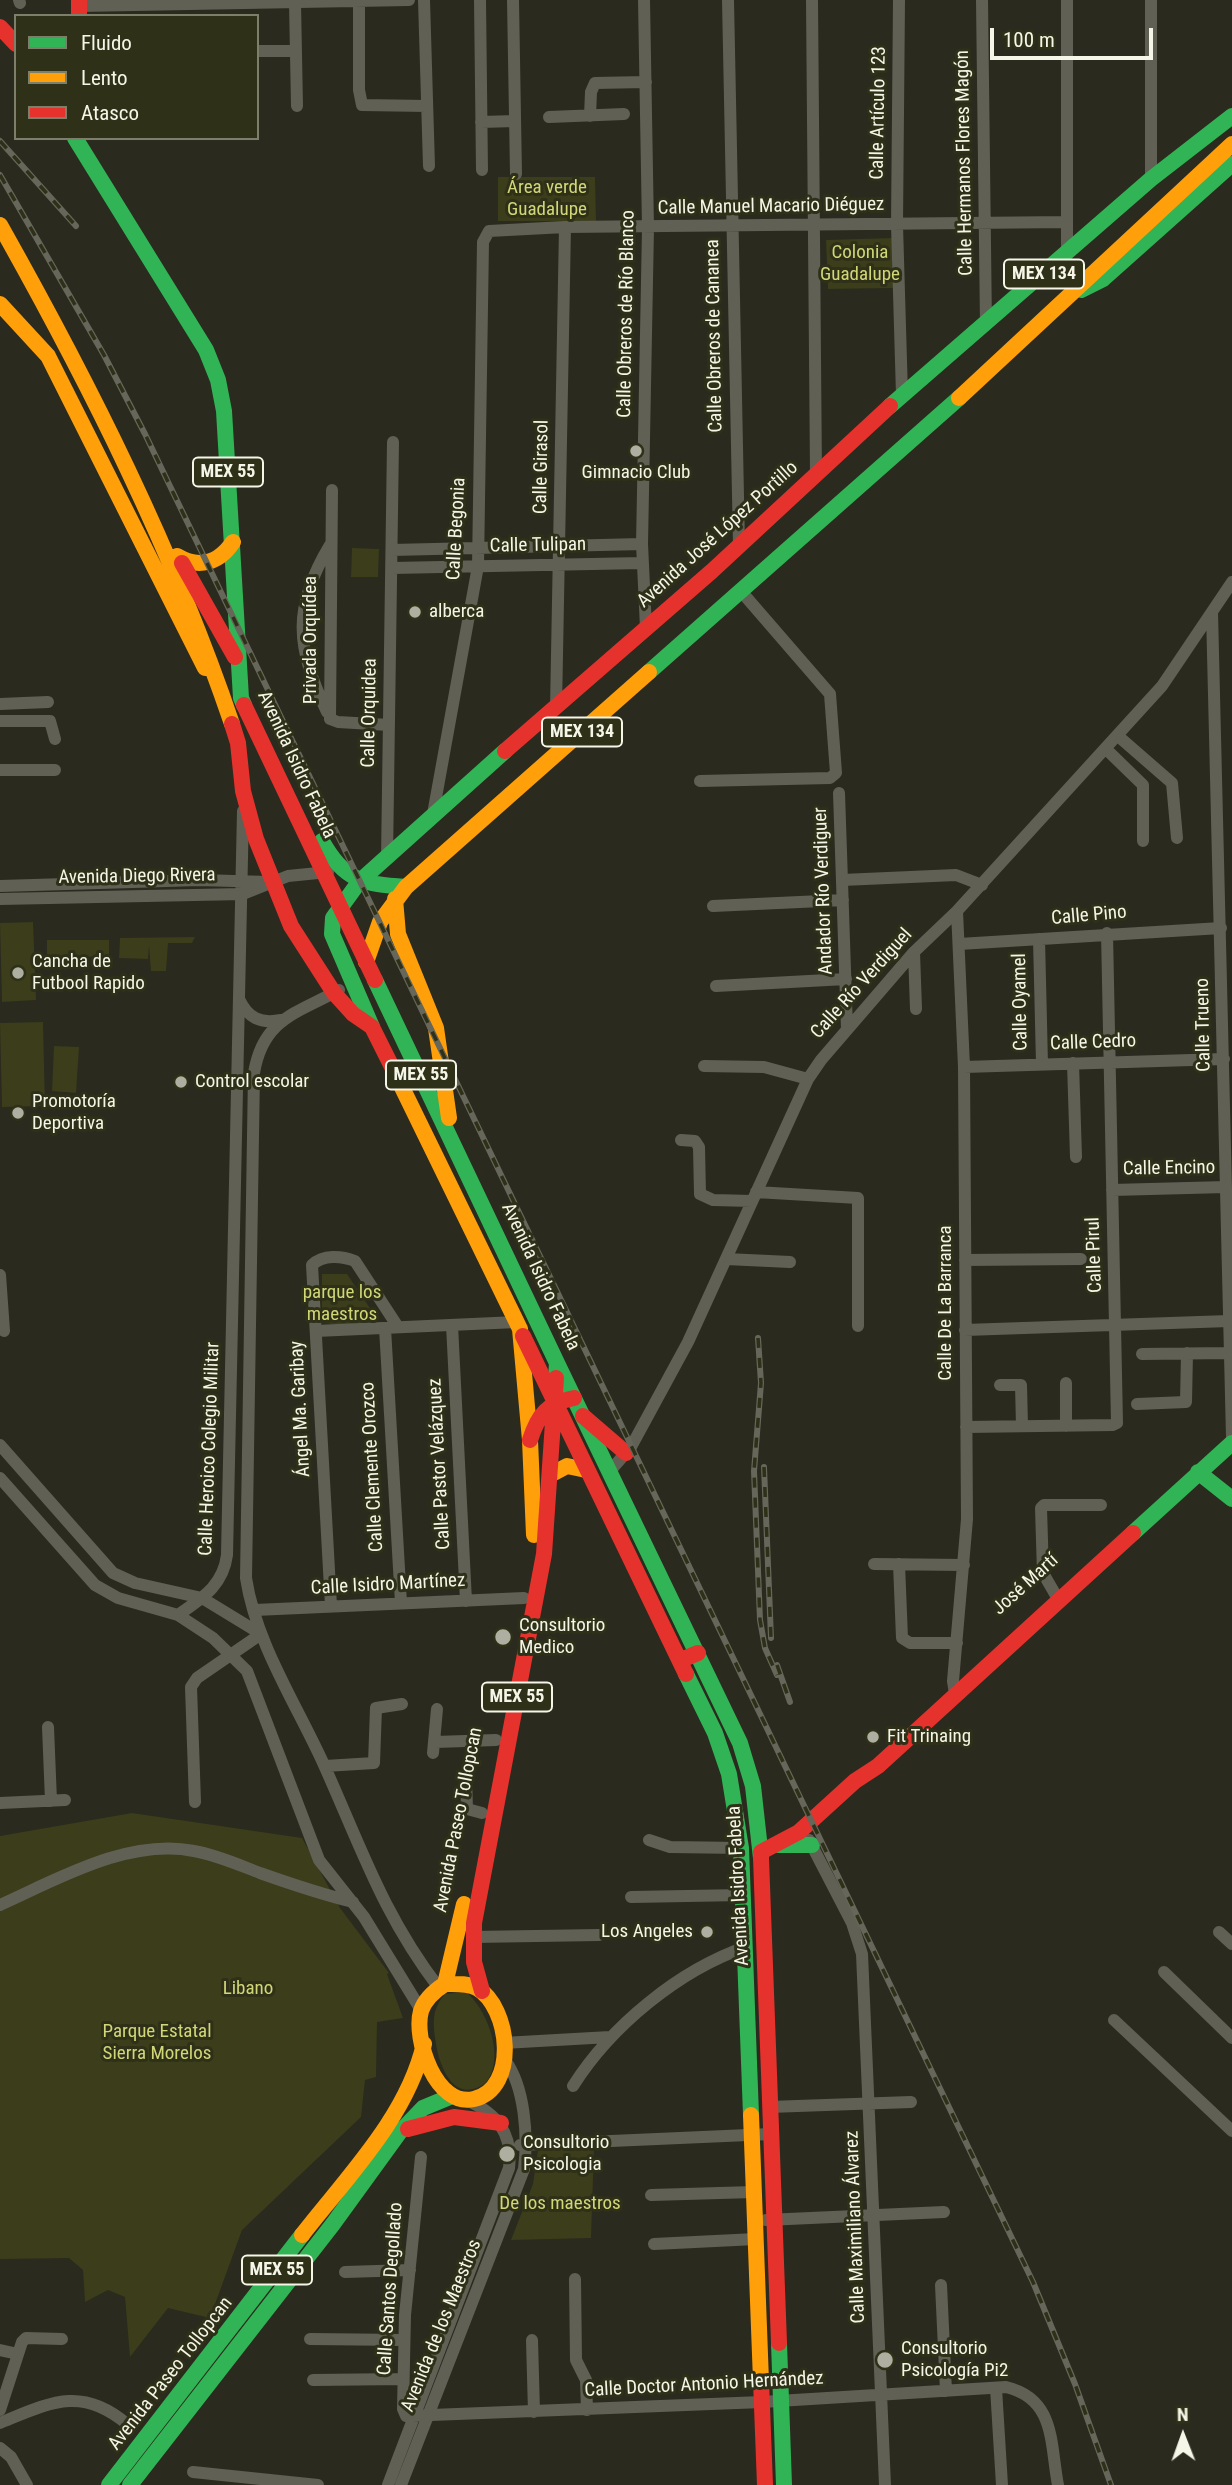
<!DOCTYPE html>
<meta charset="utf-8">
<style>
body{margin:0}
#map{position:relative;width:1232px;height:2485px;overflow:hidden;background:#2a2a1e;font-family:"Roboto Condensed",sans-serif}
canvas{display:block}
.legend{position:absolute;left:14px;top:14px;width:245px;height:126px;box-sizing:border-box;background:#2f3018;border:2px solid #7e7f6b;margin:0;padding:9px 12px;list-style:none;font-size:21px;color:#f5f6e7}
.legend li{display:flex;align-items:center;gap:14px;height:35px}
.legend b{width:35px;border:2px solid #7e7f6b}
.north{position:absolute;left:1148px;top:2401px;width:70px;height:70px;-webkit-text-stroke:5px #2f3018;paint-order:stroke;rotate:359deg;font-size:19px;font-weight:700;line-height:28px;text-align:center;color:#f5f6e7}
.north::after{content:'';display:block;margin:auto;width:24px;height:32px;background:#f5f6e7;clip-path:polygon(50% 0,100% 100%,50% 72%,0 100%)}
.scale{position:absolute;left:990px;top:28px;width:163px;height:32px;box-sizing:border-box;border:4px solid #f5f6e7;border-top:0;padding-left:9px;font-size:21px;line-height:24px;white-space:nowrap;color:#f5f6e7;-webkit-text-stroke:5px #2f3018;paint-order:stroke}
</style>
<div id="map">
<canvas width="1232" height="2485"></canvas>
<ul class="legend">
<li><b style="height:9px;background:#30b455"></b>Fluido</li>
<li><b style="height:9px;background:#ff9f0a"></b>Lento</li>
<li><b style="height:9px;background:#e5322d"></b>Atasco</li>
</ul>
<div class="north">N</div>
<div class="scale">100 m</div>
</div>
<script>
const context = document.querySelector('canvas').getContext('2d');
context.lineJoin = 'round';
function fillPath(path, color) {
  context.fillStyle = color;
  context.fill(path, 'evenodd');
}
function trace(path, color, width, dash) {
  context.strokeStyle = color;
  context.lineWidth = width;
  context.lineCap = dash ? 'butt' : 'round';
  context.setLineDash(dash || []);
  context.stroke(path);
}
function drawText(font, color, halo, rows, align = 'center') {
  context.font = font + ' "Roboto Condensed",sans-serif';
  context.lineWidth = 6;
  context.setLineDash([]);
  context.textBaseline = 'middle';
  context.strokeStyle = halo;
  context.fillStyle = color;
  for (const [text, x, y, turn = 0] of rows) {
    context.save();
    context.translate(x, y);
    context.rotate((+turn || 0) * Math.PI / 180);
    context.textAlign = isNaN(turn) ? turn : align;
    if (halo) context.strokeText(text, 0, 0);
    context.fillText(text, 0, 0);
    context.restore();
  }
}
const green = new Path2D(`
 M498,177H595L596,221H498Z
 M892,238L893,288L828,289L826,240Z
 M352,548L379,549L378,577H351Z
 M33,922L36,1000L2,1002L0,923Z
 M195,937L192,943H168L166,971H151L149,946L148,959L119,958L120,938Z
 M47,940H109V957L47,956Z
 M43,1022L45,1106L2,1107L0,1023Z
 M54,1046L79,1047L76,1093L52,1091Z
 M322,1274H347L378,1320L347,1325L322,1323Z
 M132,1813L302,1838L340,1908L389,1973L387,1974L403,2018L377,2022L376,2077L365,2080L361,2117L242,2230L210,2318L168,2308L130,2357L125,2297L108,2290L85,2302L83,2270L69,2258L0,2259V1836Z
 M466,1992C486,2008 503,2052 490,2076C486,2084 481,2087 473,2089C450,2095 439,2063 436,2044C433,2024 431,2010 445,1994Z
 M594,2148L591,2238L511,2240L533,2184L538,2150Z`);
const street = new Path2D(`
 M19,0L20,3
 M424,0L429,166
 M480,0L482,170
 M513,0L516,174
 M644,0L648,228L642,544L646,628
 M728,0L739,545
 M812,0L816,474
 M899,0L897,225L902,395
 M982,0L986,325
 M1151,0V179
 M359,1V90L362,105L427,106
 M295,3L297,106
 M79,6L409,0
 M257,51H295
 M590,116L591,92L595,83L646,82
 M549,117L624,114
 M481,122L515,121
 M1067,253V0
 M392,550L642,544
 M392,568L642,563
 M1212,612L1232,1437
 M0,704L48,702
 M556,708L565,227
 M327,712C296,647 292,608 330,545
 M330,719L332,490
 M330,719L338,722L389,725
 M0,721H50L55,739
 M1118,736L1172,783L1177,838
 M1106,749L1143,785V841
 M0,770H55
 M700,781L830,778L836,773L830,694L740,590
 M839,793L847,1029
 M433,814L478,566L483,242L489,231L565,227L1067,222
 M387,858L393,442
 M842,880L956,875L982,885
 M0,886L199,880L269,882
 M0,899L243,894L288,876L328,872
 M713,906L843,900
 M1039,939L1042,1064
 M959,944L1221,928
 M914,952L916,1009
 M716,986L846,979
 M339,990C298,1013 263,1018 254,1073L246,1578C256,1644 297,1705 324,1765C361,1847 383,1915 439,1988
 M239,999C248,1018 260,1024 281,1020
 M1073,1063L1076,1157
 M704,1066L764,1067L808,1079
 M964,1067L1224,1059
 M681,1140L695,1141L699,1147L700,1194L713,1200L752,1201
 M1112,1190L1226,1187
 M756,1192L858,1198V1326
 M726,1259L790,1262
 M965,1260L1081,1259
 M0,1275L4,1331
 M452,1325L466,1601
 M385,1328L401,1603
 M965,1330L1229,1321
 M316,1331L517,1322
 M1142,1354L1229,1353
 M1066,1383V1426
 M1000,1385H1021L1022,1426
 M1137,1404L1186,1402L1187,1353
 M966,1427L1113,1425L1117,1423L1107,933
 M0,1445L113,1573L135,1583L202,1598L261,1634
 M610,1471L631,1447L688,1342L808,1079L821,1060L914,952L957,911L1162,686L1232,582
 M0,1478L95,1585L118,1598L178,1615L213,1638L247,1671L319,1860L364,1917L421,2010
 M874,1564L964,1565
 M899,1564L902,1638L910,1643H957
 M1058,1599L1043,1573L1041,1508L1044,1505H1101
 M331,1606L312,1265C323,1254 342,1256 355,1261L398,1327
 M255,1610L524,1598
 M178,1615C202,1598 223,1586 227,1555L243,811
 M955,1694L953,1681L967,1519L964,1067L957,911
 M48,1727L51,1801
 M435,1742L496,1740
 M433,1753L437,1709
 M325,1766L374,1763L376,1708L402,1704
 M466,1777L467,1809L482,1813
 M195,1802L191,1687L197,1678L261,1634
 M0,1803L65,1800
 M649,1840L670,1847L741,1848
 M809,1840L852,1923L862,1954L885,2485
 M631,1897L743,1895
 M0,1905C58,1879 128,1838 194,1851C217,1855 239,1865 260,1873C291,1884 321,1894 353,1902
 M1219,1932L1232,1944
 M473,1937L599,1935
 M1164,1972L1232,2038
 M1114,2020L1232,2131
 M503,2043L610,2037
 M573,2086C611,2026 679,1970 746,1947
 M769,2107L911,2102
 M520,2145L771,2134
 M421,2157L405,2315L403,2409L406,2416L762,2402L1006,2387C1056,2399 1050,2444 1058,2485
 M651,2195L754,2192
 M766,2220L944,2212
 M654,2244L756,2239
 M345,2272L410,2270
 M575,2279L576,2360L586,2380L587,2410
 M941,2285L946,2391
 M310,2339L404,2340
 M532,2340L534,2412
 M0,2350L18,2354
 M313,2380L403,2379
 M996,2388L1002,2485
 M0,2410L22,2342L26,2338L62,2339
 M0,2423C49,2403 81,2385 127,2424
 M0,2448L11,2457L27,2485
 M193,2472L318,2485
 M388,2485L509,2168C513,2133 497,2114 467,2100
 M401,2485L524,2169C528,2136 525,2087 505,2060`);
const fast = new Path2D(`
 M75,138L206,350L218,380L224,411L241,698L244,705
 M1081,290L1103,279L1232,164
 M890,406L1151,179L1232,116
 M649,672L959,398
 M322,841C344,881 363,884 406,887
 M375,980L557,1363L556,1378
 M372,1027L332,934L333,918L359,882L505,751
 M557,1363L740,1743L753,1786L761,1858
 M1198,1472L1232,1499
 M1133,1533L1232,1443
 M686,1674L715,1733L729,1774L741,1848L751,2115
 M778,1845H812
 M779,2343L784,2485
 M109,2485L302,2235
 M130,2485L333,2224L399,2133L423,2108L452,2096`);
const slow = new Path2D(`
 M0,225C90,385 173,550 232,724
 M0,304L48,356L205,668
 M959,398L1232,144
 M177,556C199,569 219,563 233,542
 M395,899L398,934L436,1028L449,1118
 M366,962L380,922L406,887L649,672
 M395,1073L520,1329L530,1440L534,1535
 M550,1475L567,1466L586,1470
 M445,1984L464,1904
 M445,1984C455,1984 467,1983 477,1988C510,2007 519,2088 474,2099C436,2108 413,2039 421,2011C425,1999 434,1991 445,1984Z
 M751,2115L761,2381
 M302,2235C347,2177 407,2117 424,2044`);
const jam = new Path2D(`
 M79,0V16
 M0,27L16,44
 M182,563L235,657
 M244,705L375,980
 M232,724L238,743L243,791L256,839L291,926L334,993L353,1014L372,1027L395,1073
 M505,751L712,571L890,406
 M523,1336L686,1674
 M583,1416L626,1453
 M530,1440C538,1415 547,1403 574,1398
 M681,1660L698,1653
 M761,1852L799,1832L855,1781L878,1766L1133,1533
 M761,1858L779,2343
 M482,1991L474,1962V1923L544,1554L556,1378
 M408,2129L454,2117L501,2123
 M761,2381L765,2485`);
const rail = new Path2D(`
 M0,141L76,226
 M0,175L104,355L145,434L1033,2282L1075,2384L1111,2485
 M758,1338L761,1383L754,1471L760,1620L765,1648L777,1675
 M764,1467L771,1638
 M777,1665L790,1702`);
const markers = [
 [636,451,7,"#aeafa1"],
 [415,612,7,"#aeafa1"],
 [18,973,7,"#aeafa1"],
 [181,1082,7,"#aeafa1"],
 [18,1113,7,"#aeafa1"],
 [503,1637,9,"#aeafa1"],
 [873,1737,7,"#aeafa1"],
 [707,1932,7,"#aeafa1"],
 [507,2154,9,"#aeafa1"],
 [885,2360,9,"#aeafa1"]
];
const shields = [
 [1044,274,80],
 [228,472,70],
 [582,732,80],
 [421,1075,70],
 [517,1697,70],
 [277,2270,70]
];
const shieldNames = [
 ["MEX 134",1044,274],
 ["MEX 55",228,472],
 ["MEX 134",582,732],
 ["MEX 55",421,1075],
 ["MEX 55",517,1697],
 ["MEX 55",277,2270]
];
const streetNames = [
 ["Calle Artículo 123",879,113,-89],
 ["Calle Hermanos Flores Magón",965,163,-91],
 ["Calle Manuel Macario Diéguez",771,207,-1],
 ["Calle Obreros de Río Blanco",627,314,-89],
 ["Calle Obreros de Cananea",715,336,-91],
 ["Calle Girasol",542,467,-89],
 ["Calle Begonia",457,529,-87],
 ["Avenida José López Portillo",718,535,-42],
 ["Calle Tulipan",538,546,-1],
 ["Privada Orquídea",311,640,-90],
 ["Calle Orquidea",370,713,-89],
 ["Avenida Isidro Fabela",296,765,65],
 ["Avenida Diego Rivera",137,877,-1],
 ["Andador Río Verdiguer",824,891,-92],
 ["Calle Pino",1089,916,-5],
 ["Calle Río Verdiguel",862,984,-48],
 ["Calle Oyamel",1021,1002,-91],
 ["Calle Trueno",1204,1025,-91],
 ["Calle Cedro",1093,1043,-2],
 ["Calle Encino",1169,1169,-1],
 ["Calle Pirul",1095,1255,-92],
 ["Avenida Isidro Fabela",540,1277,65],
 ["Calle De La Barranca",946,1303,-90],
 ["Ángel Ma. Garibay",301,1409,-93],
 ["Calle Heroico Colegio Militar",210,1449,-88],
 ["Calle Pastor Velázquez",440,1464,-93],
 ["Calle Clemente Orozco",373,1467,-93],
 ["Calle Isidro Martínez",388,1585,-3],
 ["José Martí",1026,1585,-42],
 ["Avenida Paseo Tollopcan",459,1820,-79],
 ["Avenida Isidro Fabela",739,1886,-93],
 ["Calle Maximiliano Álvarez",856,2227,-92],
 ["Calle Santos Degollado",391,2289,-86],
 ["Avenida de los Maestros",442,2326,-68],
 ["Avenida Paseo Tollopcan",171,2374,-52],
 ["Calle Doctor Antonio Hernández",704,2385,-3]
];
const parkNames = [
 ["Área verde",547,188],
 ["Guadalupe",547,210],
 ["Colonia",860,253],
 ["Guadalupe",860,275],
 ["parque los",342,1293],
 ["maestros",342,1315],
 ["Libano",248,1989],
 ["Parque Estatal",157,2032],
 ["Sierra Morelos",157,2054],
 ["De los maestros",560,2204]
];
const poiNames = [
 ["Gimnacio Club",636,473,"center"],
 ["alberca",429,612],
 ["Cancha de",32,962],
 ["Futbool Rapido",32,984],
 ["Control escolar",195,1082],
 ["Promotoría",32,1102],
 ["Deportiva",32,1124],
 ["Consultorio",519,1626],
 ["Medico",519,1648],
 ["Fit Trinaing",887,1737],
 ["Los Angeles",693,1932,"right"],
 ["Consultorio",523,2143],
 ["Psicologia",523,2165],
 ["Consultorio",901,2349],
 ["Psicología Pi2",901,2371]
];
fillPath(green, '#3b3d1b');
trace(street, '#606055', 12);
trace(fast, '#30b455', 16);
trace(slow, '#ff9f0a', 16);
trace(jam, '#e5322d', 16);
trace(rail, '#66665a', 6);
trace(rail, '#2f3018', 3.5, [10]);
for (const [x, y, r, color] of markers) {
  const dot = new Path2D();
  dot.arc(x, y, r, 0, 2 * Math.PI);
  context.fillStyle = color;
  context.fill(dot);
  trace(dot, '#2f3018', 2.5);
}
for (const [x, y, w] of shields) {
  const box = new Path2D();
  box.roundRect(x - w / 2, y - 14.5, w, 29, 5);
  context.fillStyle = '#2f3018';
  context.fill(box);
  trace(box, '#f5f6e7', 2);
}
drawText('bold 18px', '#f5f6e7', null, shieldNames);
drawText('19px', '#f5f6e7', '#2f3018', streetNames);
drawText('19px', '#d1d777', '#2f3018', parkNames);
drawText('19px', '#f5f6e7', '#2f3018', poiNames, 'left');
</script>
